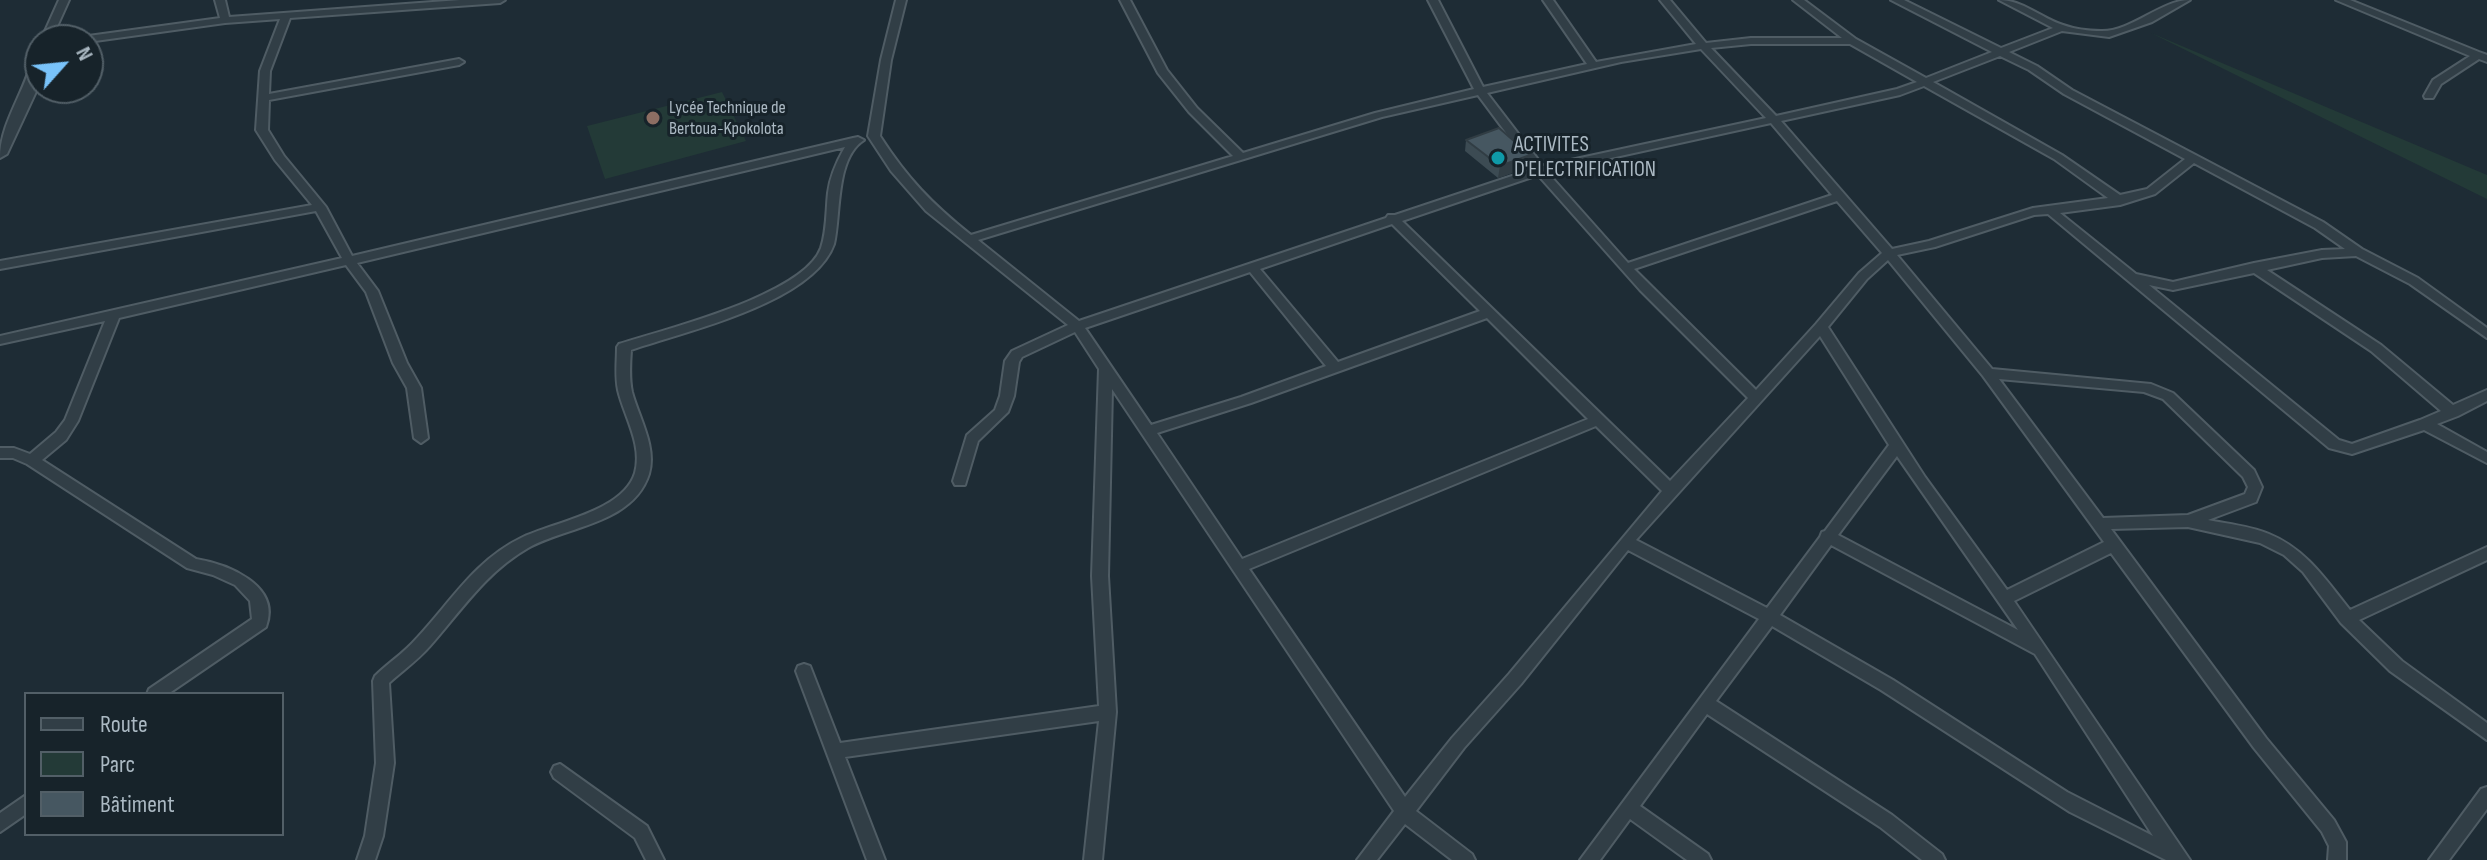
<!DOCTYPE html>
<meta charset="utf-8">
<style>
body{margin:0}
#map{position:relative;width:2487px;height:860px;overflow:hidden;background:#1e2c35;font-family:"Sofia Sans Condensed",sans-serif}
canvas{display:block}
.legend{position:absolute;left:24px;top:692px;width:260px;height:144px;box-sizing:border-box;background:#17232a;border:2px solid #525f67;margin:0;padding:10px 14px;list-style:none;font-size:24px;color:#abb9c3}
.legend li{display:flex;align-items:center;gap:16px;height:40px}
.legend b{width:40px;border:2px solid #525f67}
.north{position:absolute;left:24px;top:24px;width:80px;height:80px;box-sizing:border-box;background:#17232a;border:2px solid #525f67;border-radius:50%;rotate:63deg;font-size:22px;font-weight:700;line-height:32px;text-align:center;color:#abb9c3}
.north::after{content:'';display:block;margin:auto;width:28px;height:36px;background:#79c3fa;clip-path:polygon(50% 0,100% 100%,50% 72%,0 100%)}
</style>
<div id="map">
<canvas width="2487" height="860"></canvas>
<ul class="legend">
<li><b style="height:10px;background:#313e46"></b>Route</li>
<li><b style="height:22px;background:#233a37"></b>Parc</li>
<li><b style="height:22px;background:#465761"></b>Bâtiment</li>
</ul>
<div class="north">N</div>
</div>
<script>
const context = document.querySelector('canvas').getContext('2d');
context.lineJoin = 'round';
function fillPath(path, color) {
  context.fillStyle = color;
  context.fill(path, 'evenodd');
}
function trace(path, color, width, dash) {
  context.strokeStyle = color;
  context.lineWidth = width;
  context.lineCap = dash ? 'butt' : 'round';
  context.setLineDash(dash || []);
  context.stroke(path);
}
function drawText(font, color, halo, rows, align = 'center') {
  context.font = font + ' "Sofia Sans Condensed",sans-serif';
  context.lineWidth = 6;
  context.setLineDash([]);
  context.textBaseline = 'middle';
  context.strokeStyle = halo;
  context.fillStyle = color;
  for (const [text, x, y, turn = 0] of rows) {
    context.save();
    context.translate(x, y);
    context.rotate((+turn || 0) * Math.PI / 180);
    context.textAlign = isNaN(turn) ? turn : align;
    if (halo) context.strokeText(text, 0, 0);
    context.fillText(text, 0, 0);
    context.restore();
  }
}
const green = new Path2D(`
 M2151,33L2487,175V199Z
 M722,92L746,141L605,179L587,126Z`);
const minor = new Path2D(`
 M59,0H69L51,40H41Z
 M215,0H225L229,17L460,0H505L500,3L290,18L270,71L269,94L459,59L464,62L459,65L269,100L268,130L284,156L326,207L352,256L853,138L858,137L864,140C835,158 841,215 834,244C813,303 686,331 631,350C630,364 629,378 632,392C639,418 657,447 649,474C633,524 567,526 528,548C486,572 461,611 430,646C418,660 402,671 389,683L394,763L383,836L375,860H357L365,836L376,763L373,681L375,676C388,663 404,653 416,639C450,603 475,560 521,538C553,522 623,512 635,473C643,445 624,416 618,390C615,376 617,361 617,347L619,344C666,329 804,295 821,248C827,230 826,211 828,193C830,176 837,161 845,147L357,263L378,291L407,363L421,388L428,438L421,443L414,438L407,388L393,363L366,292L346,265L119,318L78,421L66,440L42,460L196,559C227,564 282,585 266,627L168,694H147L149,689L252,619L250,601L235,585L213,575L187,568L27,464L13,458H0V448H14L30,454L56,432L65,420L105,321L0,344V336L342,258L316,211L0,269V261L312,205L275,160L256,130L260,71L280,19L225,23L88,42V40H76L81,37L220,18Z
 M896,0H906L891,60L880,136C907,178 932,204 971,235L1233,156L1189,112L1158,73L1120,0H1130L1167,70L1197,108L1243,153L1375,113L1474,89L1428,0H1438L1483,87L1587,64L1543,0H1553L1596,62L1696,44L1660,0H1670L1706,43L1751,38H1842L1793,0H1804L1856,39L1926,78L1992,52L1891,0H1904L2001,48L2053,28L1999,0C2023,0 2041,18 2063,25C2074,29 2090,31 2101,31C2131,32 2161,0 2190,0L2152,22L2109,37L2062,31L2009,52L2037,66L2072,90L2323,222L2362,249L2418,278L2487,328V338L2410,284L2356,256L2322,258L2267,270L2381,345L2453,405L2487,390V401L2458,416L2437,424L2487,452V463L2424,430L2352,454L2329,448L2048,214L2034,215L1935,247L1897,255L1992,369L2151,384L2173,393L2254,470L2262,487L2256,502L2208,520C2228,524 2250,526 2269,534C2306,549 2326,580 2350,610L2487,547V560L2359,620L2402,661L2487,723V740L2390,671L2341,623L2303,572L2284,555L2260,543L2188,527L2111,529L2266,738L2334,820L2346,842V860H2328L2329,846L2322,832L2254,748L2111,553L2014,601L2190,860H2166L2070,812L1881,690L1772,626L1716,701L1892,815L1942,854L1945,860H1922L1880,827L1707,714L1640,806L1708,854L1711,860H1687L1630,819L1600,860H1580L1759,619L1628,550L1521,684L1464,748L1416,811L1472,854L1475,860H1452L1405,824L1377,860H1357L1394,811L1112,389L1108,576L1116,712L1102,860H1084L1099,721L845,757L885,860H867L796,671L798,666L804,664L810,666L840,743L1099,706L1092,576L1099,369L1075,332L1022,357L1019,362L1014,396L1008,412L978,441L965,485H955L953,481L967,435L995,410L1000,396L1005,361L1012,351L1068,325L926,211L891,171L868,136L881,60ZM1751,44H1850L1917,82L1897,89L1776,116L1711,48ZM1701,49L1766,118L1543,166L1487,93L1621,62ZM2000,56L2029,70L2064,94L2185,159L2147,189L2120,195L2062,155L1933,82ZM1924,86L2054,159L2108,198L2033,208L1929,241L1892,249L1781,121L1900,95ZM1478,95L1533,169L1395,215H1388L1386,218L1079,321L978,240L1382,117ZM1771,123L1832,195L1628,263L1547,172ZM2194,163L2315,228L2345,249L2322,250L2254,263L2173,282L2136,274L2060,213L2120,205L2155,194ZM1538,175L1640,290L1748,398L1670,481L1402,221ZM1837,201L1882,253L1859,273L1816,324L1756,390L1634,269ZM1392,224L1480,311L1338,362L1260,269ZM1888,260L1983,376L2104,542L2007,590L1925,477L1828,327L1867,279ZM1250,272L1326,366L1241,397L1151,425L1085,328ZM2254,273L2371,351L2441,411L2420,420L2352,444L2339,440L2149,285L2173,290ZM1487,318L1588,419L1242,559L1157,433L1251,403ZM1820,336L1889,445L1825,531L1822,532L1820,537L1767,608L1636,540ZM1999,379L2144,392L2163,399L2243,477L2248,487L2245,494L2188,515L2103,518ZM1596,426L1662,491L1509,674L1452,738L1405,797L1249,569ZM1897,456L2018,630L1838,535ZM1831,545L2035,654L2153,836L2067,792L1893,680L1780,615Z
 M2336,0H2350L2479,52L2487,55V62L2479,59L2441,84L2433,98H2425L2424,96L2433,80L2470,56Z
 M560,764L647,826L664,860H646L635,838L554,778L551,772L554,766Z
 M2487,787V809L2449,860H2429L2481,789Z
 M26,795V814L0,832V813Z`);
const tertiary = new Path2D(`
 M40,53V83L7,154L0,158C0,123 25,92 33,57Z`);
const wall = new Path2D(`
 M1466,140L1528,167L1498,178L1465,151Z`);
const shadedWall = new Path2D(`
 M1530,155L1528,167L1498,178L1500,166Z`);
const building = new Path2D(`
 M1499,128L1530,155L1500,166L1466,140Z`);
const markers = [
 [653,118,8,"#8d6e63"],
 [1498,158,8,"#0f9aa8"]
];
const farPoinames = [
 ["Lycée Technique de",669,108],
 ["Bertoua-Kpokolota",669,129]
];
const poiNames = [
 ["ACTIVITES",1514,145],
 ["D'ELECTRIFICATION",1514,170]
];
fillPath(green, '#233a37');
trace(minor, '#4f5c64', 4);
trace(tertiary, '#4f5c64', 4);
fillPath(minor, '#313e46');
fillPath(tertiary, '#313e46');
fillPath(wall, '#3c4b53');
fillPath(shadedWall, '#313d44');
fillPath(building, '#465761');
trace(building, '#313d44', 2);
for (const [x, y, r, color] of markers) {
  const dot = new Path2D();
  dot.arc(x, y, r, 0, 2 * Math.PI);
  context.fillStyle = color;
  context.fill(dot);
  trace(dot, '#17232a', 3);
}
drawText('18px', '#abb9c3', '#17232a', farPoinames, 'left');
drawText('22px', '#abb9c3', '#17232a', poiNames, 'left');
</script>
